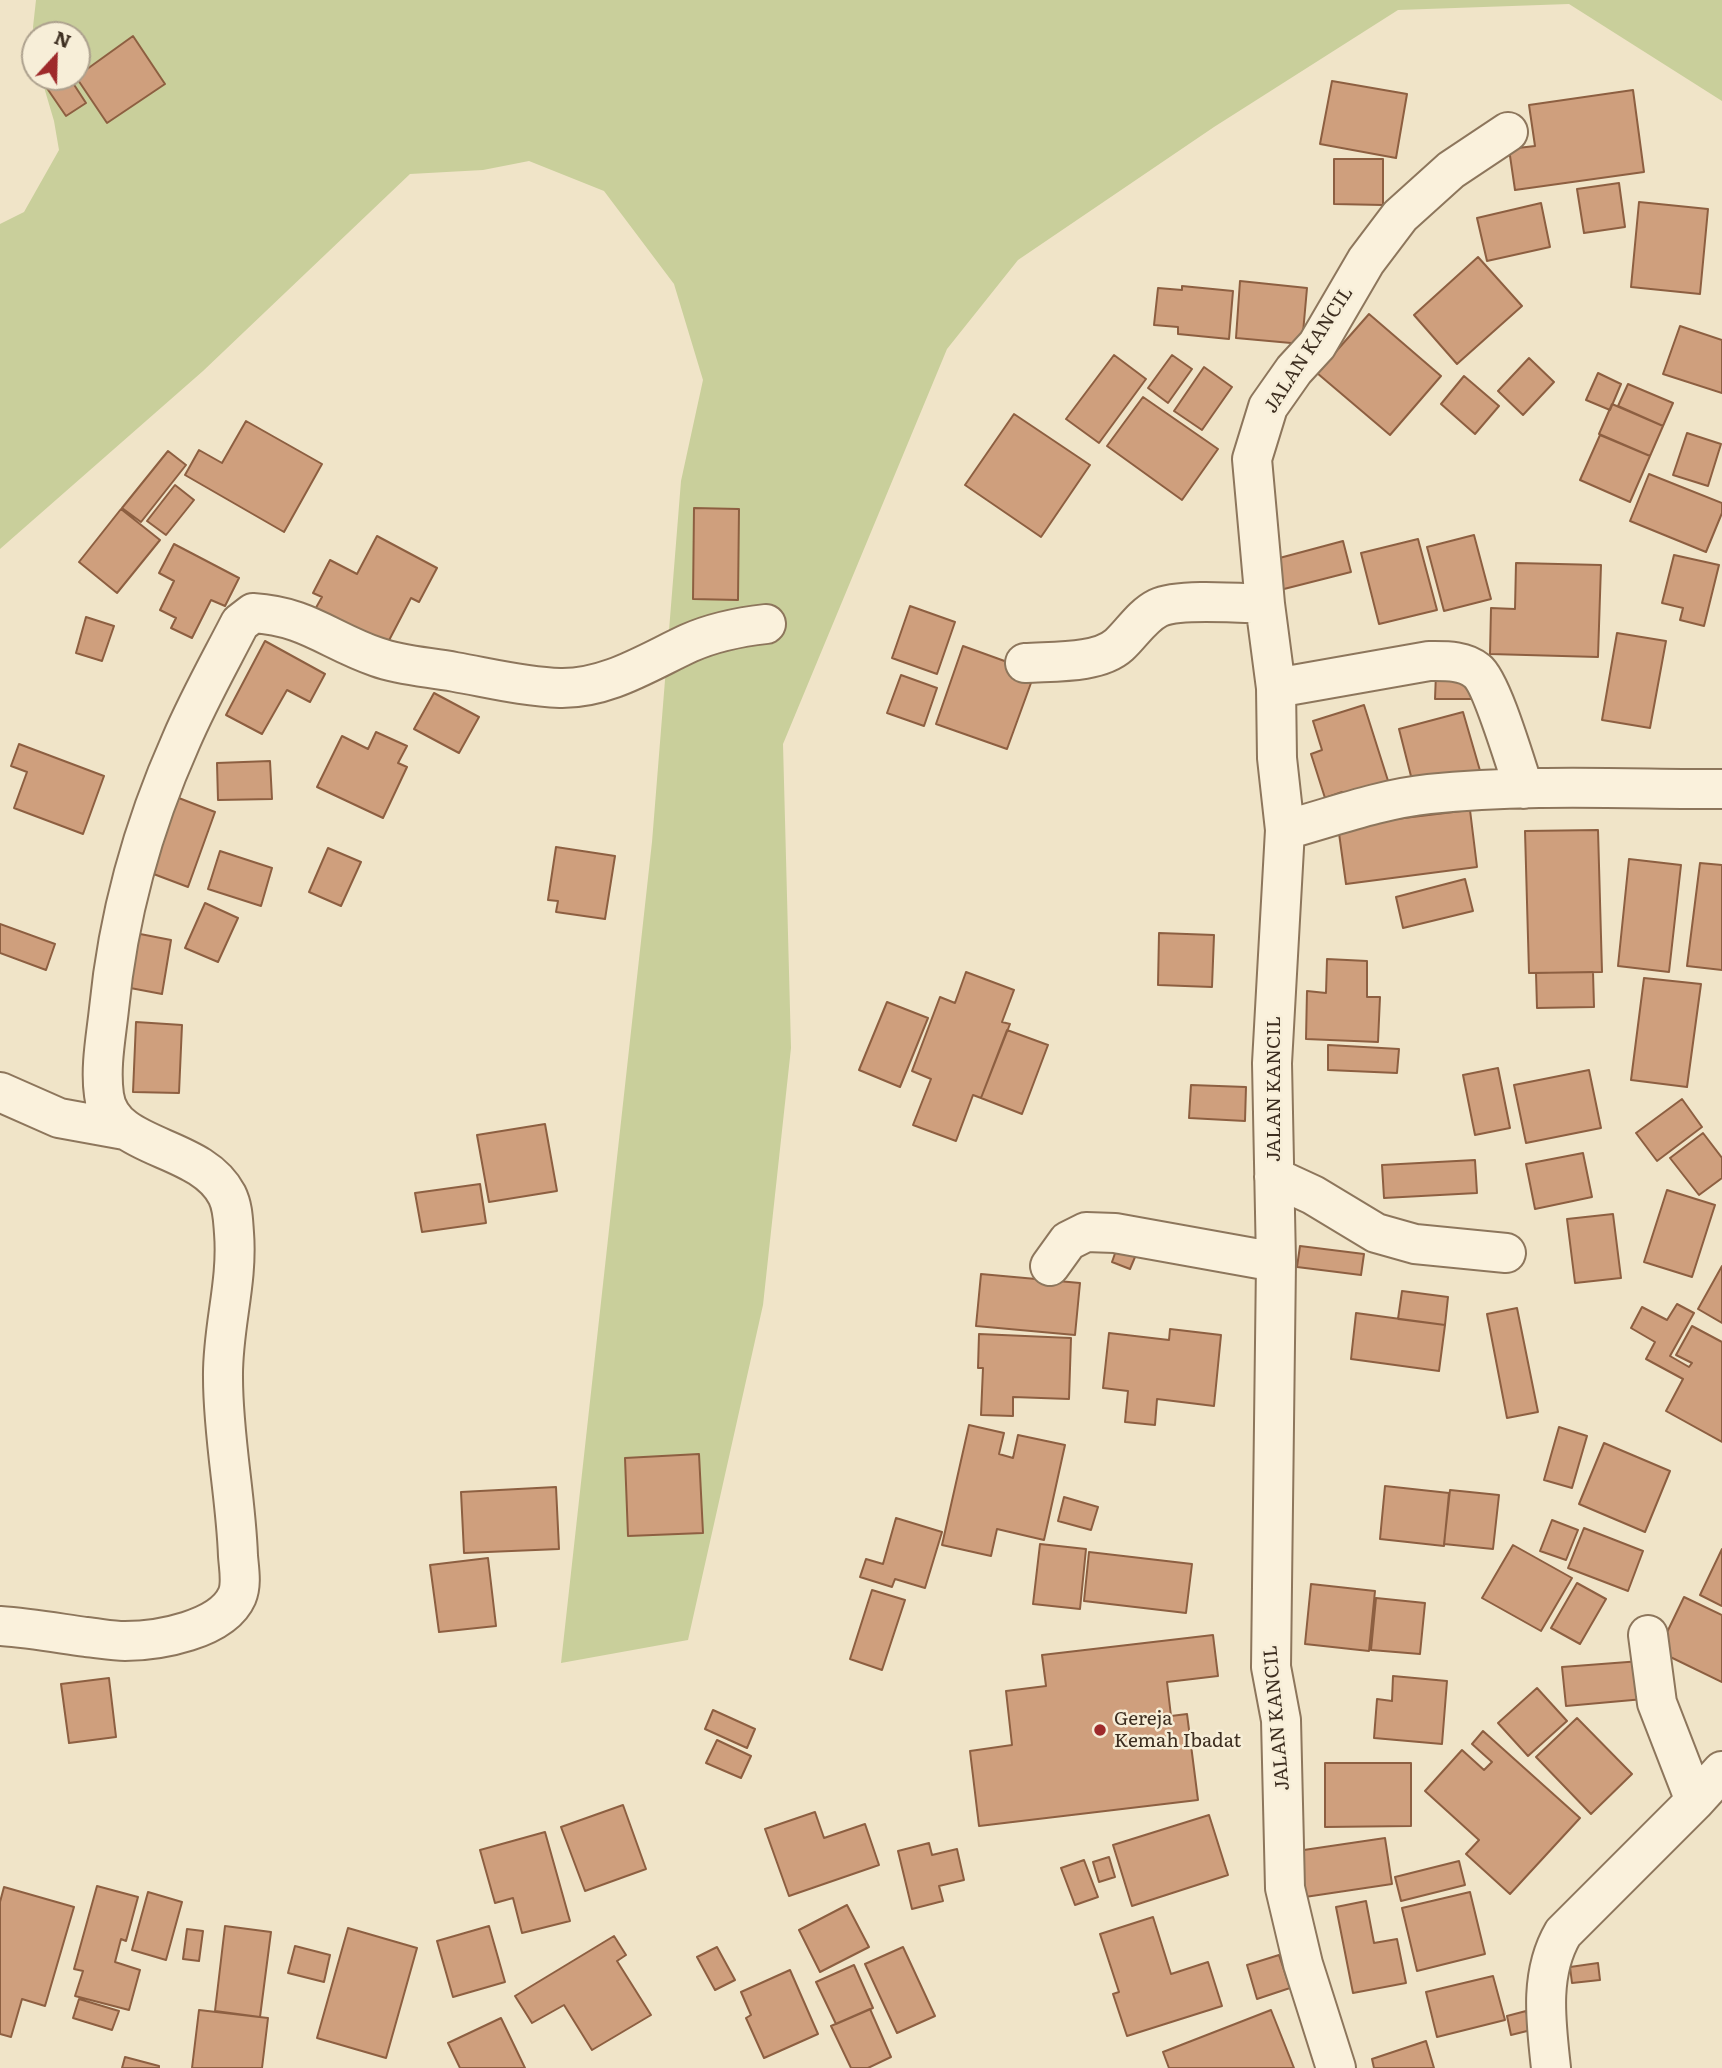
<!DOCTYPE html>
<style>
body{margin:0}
#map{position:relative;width:1722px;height:2068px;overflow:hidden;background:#f0e4c8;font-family:Literata,serif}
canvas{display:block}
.north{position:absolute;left:21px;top:21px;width:70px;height:70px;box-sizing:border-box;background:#f7eed8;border:2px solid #ada18e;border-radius:50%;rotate:22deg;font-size:19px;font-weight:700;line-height:28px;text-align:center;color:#3d2e20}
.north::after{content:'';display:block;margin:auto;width:24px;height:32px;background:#9e2a2b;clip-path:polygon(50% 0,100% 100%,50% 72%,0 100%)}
</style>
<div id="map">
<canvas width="1722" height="2068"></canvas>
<div class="north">N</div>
</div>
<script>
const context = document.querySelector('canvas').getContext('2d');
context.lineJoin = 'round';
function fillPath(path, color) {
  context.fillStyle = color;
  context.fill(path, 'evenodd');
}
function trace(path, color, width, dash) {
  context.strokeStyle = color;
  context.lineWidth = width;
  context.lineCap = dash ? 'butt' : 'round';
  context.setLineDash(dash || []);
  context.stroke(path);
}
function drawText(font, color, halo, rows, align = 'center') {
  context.font = font + ' Literata,serif';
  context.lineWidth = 5;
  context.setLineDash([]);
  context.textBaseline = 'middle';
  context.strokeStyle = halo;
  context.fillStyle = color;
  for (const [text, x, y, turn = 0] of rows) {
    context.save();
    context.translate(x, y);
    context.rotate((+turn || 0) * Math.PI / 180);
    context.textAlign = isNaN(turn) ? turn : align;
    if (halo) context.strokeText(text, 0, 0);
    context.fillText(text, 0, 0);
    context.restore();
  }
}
const green = new Path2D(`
 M36,0H1722V101L1569,4L1398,10L1214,127L1018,260L947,349L783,744L791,1048L763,1305L688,1640L561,1663L652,842L681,481L703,380L674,284L604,191L529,161L483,170L410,174L203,371L0,549V224L24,212L59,150L54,121L41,77H77V35H35V42L33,27Z`);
const building = new Path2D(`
 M133,36L165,84L107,123L76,77Z
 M42,77H69L86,103L66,116L40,78Z
 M1332,81L1407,94L1396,158L1320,144Z
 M1633,90L1644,172L1515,190L1509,149L1535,146L1529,105Z
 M1334,159H1383V205L1334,204Z
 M1619,183L1625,227L1584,233L1577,189Z
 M1639,202L1708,209L1700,294L1631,287Z
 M1541,203L1550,247L1487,261L1477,218Z
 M1478,257L1522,306L1457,364L1414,315Z
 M1240,281L1307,288L1302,344L1236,338Z
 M1182,286L1233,291L1229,339L1178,334V327L1154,325L1158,288L1182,290Z
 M1369,314L1441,376L1390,435L1317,373Z
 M1680,326L1722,340V393L1663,374Z
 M1114,355L1146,379L1099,443L1066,419Z
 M1172,355L1192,369L1168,403L1148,388Z
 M1529,358L1554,382L1523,415L1498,391Z
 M1204,367L1232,387L1202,430L1174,411Z
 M1598,373L1621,384L1610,410L1586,400Z
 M1464,376L1499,406L1475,434L1441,404Z
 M1628,384L1673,403L1663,426L1618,406Z
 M1143,397L1218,449L1182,500L1107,446Z
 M1612,404L1663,426L1650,456L1599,434Z
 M1014,414L1090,465L1041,537L965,485Z
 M246,421L322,464L284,532L185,475L199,450L222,463Z
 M1687,433L1721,444L1708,486L1673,475Z
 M1600,435L1650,456L1630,502L1580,480Z
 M168,451L186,465L141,522L122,508Z
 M1649,474L1722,503V513L1706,552L1630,521Z
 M175,485L194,500L166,535L147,521Z
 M694,508L739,509L738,600L693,599Z
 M121,509L160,540L117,593L79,562Z
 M1474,535L1491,599L1444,611L1427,547Z
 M377,536L437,568L419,602L411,598L384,650L313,613L322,597L313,593L330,560L357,574Z
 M1418,539L1437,610L1379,624L1361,553Z
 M1343,541L1351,572L1280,590L1272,560Z
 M174,544L239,578L225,606L211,600L192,638L171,628L176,618L160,610L174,581L159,573Z
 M1674,555L1719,565L1704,626L1680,620L1683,608L1662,603Z
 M1516,563L1601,565L1598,657L1490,654L1491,608L1515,609Z
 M910,606L955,622L937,674L892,658Z
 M86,617L114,626L102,661L76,653Z
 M1617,633L1666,641L1650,728L1602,720Z
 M265,641L325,674L310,702L287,690L262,734L226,715Z
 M963,646L1035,672L1007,749L936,724Z
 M1436,673L1479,674V699H1435Z
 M901,675L937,688L924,726L887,713Z
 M434,693L479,717L459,753L414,729Z
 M1364,705L1390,787L1345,801L1342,792L1325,798L1311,754L1322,750L1313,721Z
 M1463,712L1481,774L1413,784L1399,729Z
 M376,732L407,746L398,763L407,767L383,818L317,787L342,736L368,749Z
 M19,744L104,776L83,834L14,808L27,772L11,766Z
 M270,761L272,799L218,800L217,763Z
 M171,795L215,812L188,887L143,870Z
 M1470,810L1477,867L1346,884L1338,826Z
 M1598,830L1602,972L1529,973L1525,831Z
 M556,847L615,856L605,919L556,912L558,901L548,900Z
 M328,848L361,862L341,906L309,892Z
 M220,851L272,868L261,906L208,889Z
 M1629,859L1681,865L1669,972L1618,966Z
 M1700,863L1722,865V970L1687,966Z
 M1465,879L1473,911L1403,928L1396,897Z
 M205,903L238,918L218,962L185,948Z
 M0,924L55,944L46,970L0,953Z
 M135,933L171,940L162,994L125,987Z
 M1159,933L1214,935L1212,987L1158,985Z
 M1327,959L1367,961V997H1380L1378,1042L1306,1039L1307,991L1326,993Z
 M966,972L1014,990L1002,1022L1010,1024L981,1098L973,1095L956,1141L913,1125L931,1079L912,1071L940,997L955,1003Z
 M1593,972L1594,1007L1537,1008L1536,973Z
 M1644,978L1701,984L1687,1087L1631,1080Z
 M887,1002L928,1018L900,1087L859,1070Z
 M136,1022L182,1025L179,1093L133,1092Z
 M1007,1030L1048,1045L1022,1114L981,1098Z
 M1328,1045L1399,1049L1397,1073L1328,1070Z
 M1498,1068L1510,1128L1475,1135L1463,1075Z
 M1589,1070L1601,1128L1526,1143L1514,1085Z
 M1191,1085L1246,1087L1245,1121L1189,1118Z
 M1682,1099L1702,1127L1657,1161L1636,1133Z
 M545,1124L557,1191L489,1202L477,1135Z
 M1703,1133L1722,1158V1178L1699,1195L1670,1158Z
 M1583,1153L1592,1197L1535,1209L1526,1164Z
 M1475,1160L1477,1193L1384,1198L1382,1165Z
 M480,1184L486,1223L422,1232L415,1193Z
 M1667,1190L1715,1205L1692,1277L1644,1262Z
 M1613,1214L1621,1278L1575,1283L1567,1219Z
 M1119,1242L1138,1250L1130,1269L1112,1262Z
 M1300,1246L1364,1254L1361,1275L1297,1267Z
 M1722,1266V1323L1698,1309Z
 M981,1274L1080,1283L1075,1335L976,1326Z
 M1402,1291L1448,1297L1445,1325L1398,1319Z
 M1677,1304L1694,1313L1670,1356L1689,1367L1692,1363L1676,1355L1692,1326L1722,1342V1442L1666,1411L1683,1379L1646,1359L1655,1342L1631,1328L1642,1307L1667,1320Z
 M1517,1308L1538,1412L1507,1418L1487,1314Z
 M1356,1313L1445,1325L1439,1371L1351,1359Z
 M1170,1329L1221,1335L1214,1406L1157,1399L1155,1425L1125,1422L1128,1391L1103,1388L1109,1333L1169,1340Z
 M979,1334L1071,1338L1069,1399L1013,1397V1416L981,1415L983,1368H978Z
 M969,1425L1004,1433L999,1454L1013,1458L1018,1435L1065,1445L1044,1540L997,1529L991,1556L942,1545Z
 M1559,1427L1587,1436L1572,1488L1544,1480Z
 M1604,1443L1670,1471L1645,1532L1579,1504Z
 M699,1454L703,1533L628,1536L625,1458Z
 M1385,1486L1449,1493L1444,1546L1380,1539Z
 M556,1487L559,1549L464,1553L461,1492Z
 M1450,1490L1499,1495L1493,1549L1444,1544Z
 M1064,1497L1098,1507L1091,1530L1058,1521Z
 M896,1518L942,1532L925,1588L895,1579L892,1587L860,1577L866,1559L883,1564Z
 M1552,1520L1578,1530L1566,1560L1540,1551Z
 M1584,1528L1643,1551L1628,1591L1568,1568Z
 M1040,1544L1086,1549L1080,1609L1033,1604Z
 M1513,1545L1572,1578L1541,1631L1482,1598Z
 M1722,1549V1606L1700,1595Z
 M1089,1552L1192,1564L1186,1613L1084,1601Z
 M488,1558L496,1626L439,1632L430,1565Z
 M1577,1583L1606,1599L1580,1644L1551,1628Z
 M1311,1584L1375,1591L1369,1651L1305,1644Z
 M872,1590L905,1600L882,1670L850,1659Z
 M1684,1597L1722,1615V1682L1658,1651Z
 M1376,1598L1425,1603L1420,1654L1371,1650Z
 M1213,1635L1218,1676L1167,1682L1171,1716L1187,1714L1198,1800L979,1826L970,1751L1012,1745L1006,1691L1046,1686L1042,1655Z
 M1641,1661L1644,1699L1566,1706L1562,1667Z
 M1393,1676L1447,1681L1442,1744L1374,1738L1377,1699L1392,1701Z
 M109,1678L116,1737L69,1743L61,1684Z
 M1537,1688L1567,1721L1528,1756L1498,1723Z
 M713,1710L755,1729L747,1748L705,1729Z
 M1577,1718L1632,1774L1591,1814L1536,1757Z
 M1483,1731L1580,1818L1510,1894L1466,1854L1479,1840L1425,1791L1462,1750L1484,1770L1492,1762L1472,1744Z
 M717,1740L751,1756L741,1778L706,1763Z
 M1325,1763H1411V1826L1325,1827Z
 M623,1805L646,1869L585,1891L561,1827Z
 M815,1812L824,1838L865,1824L879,1865L789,1896L765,1829Z
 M1209,1815L1228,1875L1132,1906L1113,1845Z
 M545,1832L570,1921L522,1933L513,1898L495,1903L480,1850Z
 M1385,1838L1392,1884L1305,1897L1297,1851Z
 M929,1843L932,1855L957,1849L964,1880L939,1886L943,1901L912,1909L898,1851Z
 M1109,1857L1115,1877L1099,1882L1093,1862Z
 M1084,1860L1098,1897L1075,1905L1061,1868Z
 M1459,1861L1465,1885L1401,1901L1395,1877Z
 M97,1886L138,1897L126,1941L121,1939L115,1962L140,1970L129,2010L75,1996L83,1971L74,1969Z
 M4,1887L74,1907L45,2006L22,1999L11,2037L0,2034V1902Z
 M148,1892L182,1902L166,1960L132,1950Z
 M1470,1892L1485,1954L1417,1971L1402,1908Z
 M1366,1901L1374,1943L1397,1939L1406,1983L1353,1993L1336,1907Z
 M847,1905L869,1947L820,1972L799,1930Z
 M1153,1917L1171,1974L1208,1962L1222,2006L1127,2036L1113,1994L1119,1992L1100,1934Z
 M225,1926L271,1932L260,2017L215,2011Z
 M489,1926L505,1982L453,1997L437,1941Z
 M348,1928L417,1948L386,2058L317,2038Z
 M187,1929L203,1931L199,1961L183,1959Z
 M614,1936L626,1955L617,1961L651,2015L592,2050L564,2005L532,2023L515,1996Z
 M295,1946L330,1955L324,1982L288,1973Z
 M717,1947L735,1980L715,1990L697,1957Z
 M903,1947L935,2016L897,2033L865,1964Z
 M1279,1955L1290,1988L1257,1999L1247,1965Z
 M1598,1963L1600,1980L1572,1983L1570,1967Z
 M854,1965L873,2008L836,2024L816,1982Z
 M790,1970L818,2034L764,2058L746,2018L751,2015L741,1992Z
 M1493,1976L1505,2020L1437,2037L1426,1992Z
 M79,1999L119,2011L112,2030L73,2018Z
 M870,2009L891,2057L868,2068H851L831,2026Z
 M199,2010L268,2018L262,2068H192Z
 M1271,2010L1294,2068H1169L1163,2052Z
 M1526,2011L1531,2030L1511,2035L1507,2016Z
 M501,2018L525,2068H460L448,2043Z
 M1426,2041L1434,2068H1374L1372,2059Z
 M125,2057L159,2066V2068H122Z`);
const minor = new Path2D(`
 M1025,663C1052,661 1098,664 1119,645C1132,633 1142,616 1158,608C1178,598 1240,603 1265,604
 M1276,688L1429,661C1445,661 1464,660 1477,671C1492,683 1516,766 1524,789
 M1285,830C1332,817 1381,799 1429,794C1526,784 1625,789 1722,789
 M0,1092L59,1118L125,1130
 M1274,1177L1313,1195L1376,1233L1415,1244L1506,1253
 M1050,1266L1068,1241L1086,1232L1115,1233L1276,1262
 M0,1626C29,1628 57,1633 86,1637C98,1638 112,1641 125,1641C158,1641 222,1630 237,1596C242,1584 239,1569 238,1556C236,1497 223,1438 223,1378C222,1329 238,1283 234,1233C233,1220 233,1207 227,1195C200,1143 111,1151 104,1095C100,1067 106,1037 109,1009C118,917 143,826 181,741C198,701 220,662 240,623L253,613C306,616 330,641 377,657C402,666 429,667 455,672C489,678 525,687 560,688C607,689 648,662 689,643C714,632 739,627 766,624
 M1648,1635L1657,1703L1695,1801
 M1336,2068L1303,1964L1285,1888L1281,1720L1271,1667L1276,1262L1272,1063L1285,830L1277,758L1276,688L1265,604L1252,459L1268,407L1294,370L1317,345L1366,261L1400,216L1451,170L1508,132
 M1551,2068C1546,2022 1539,1974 1563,1933L1695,1801L1722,1771`);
const markers = [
 [1100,1730,7,"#9e2a2b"]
];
const streetNames = [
 ["JALAN KANCIL",1309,350,-57],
 ["JALAN KANCIL",1274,1089,-90],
 ["JALAN KANCIL",1277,1718,-95]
];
const poiNames = [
 ["Gereja",1114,1719],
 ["Kemah Ibadat",1114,1741]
];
fillPath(green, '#c9cf9b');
fillPath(building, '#cf9f7d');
trace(building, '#8d5f41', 2);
trace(minor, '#8d765c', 42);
trace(minor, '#faf1dc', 38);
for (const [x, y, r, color] of markers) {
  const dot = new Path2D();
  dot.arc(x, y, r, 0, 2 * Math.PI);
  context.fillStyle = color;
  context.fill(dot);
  trace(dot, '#f7eed8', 2.5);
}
drawText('19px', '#3d2e20', '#f7eed8', streetNames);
drawText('19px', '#3d2e20', '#f7eed8', poiNames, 'left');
</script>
